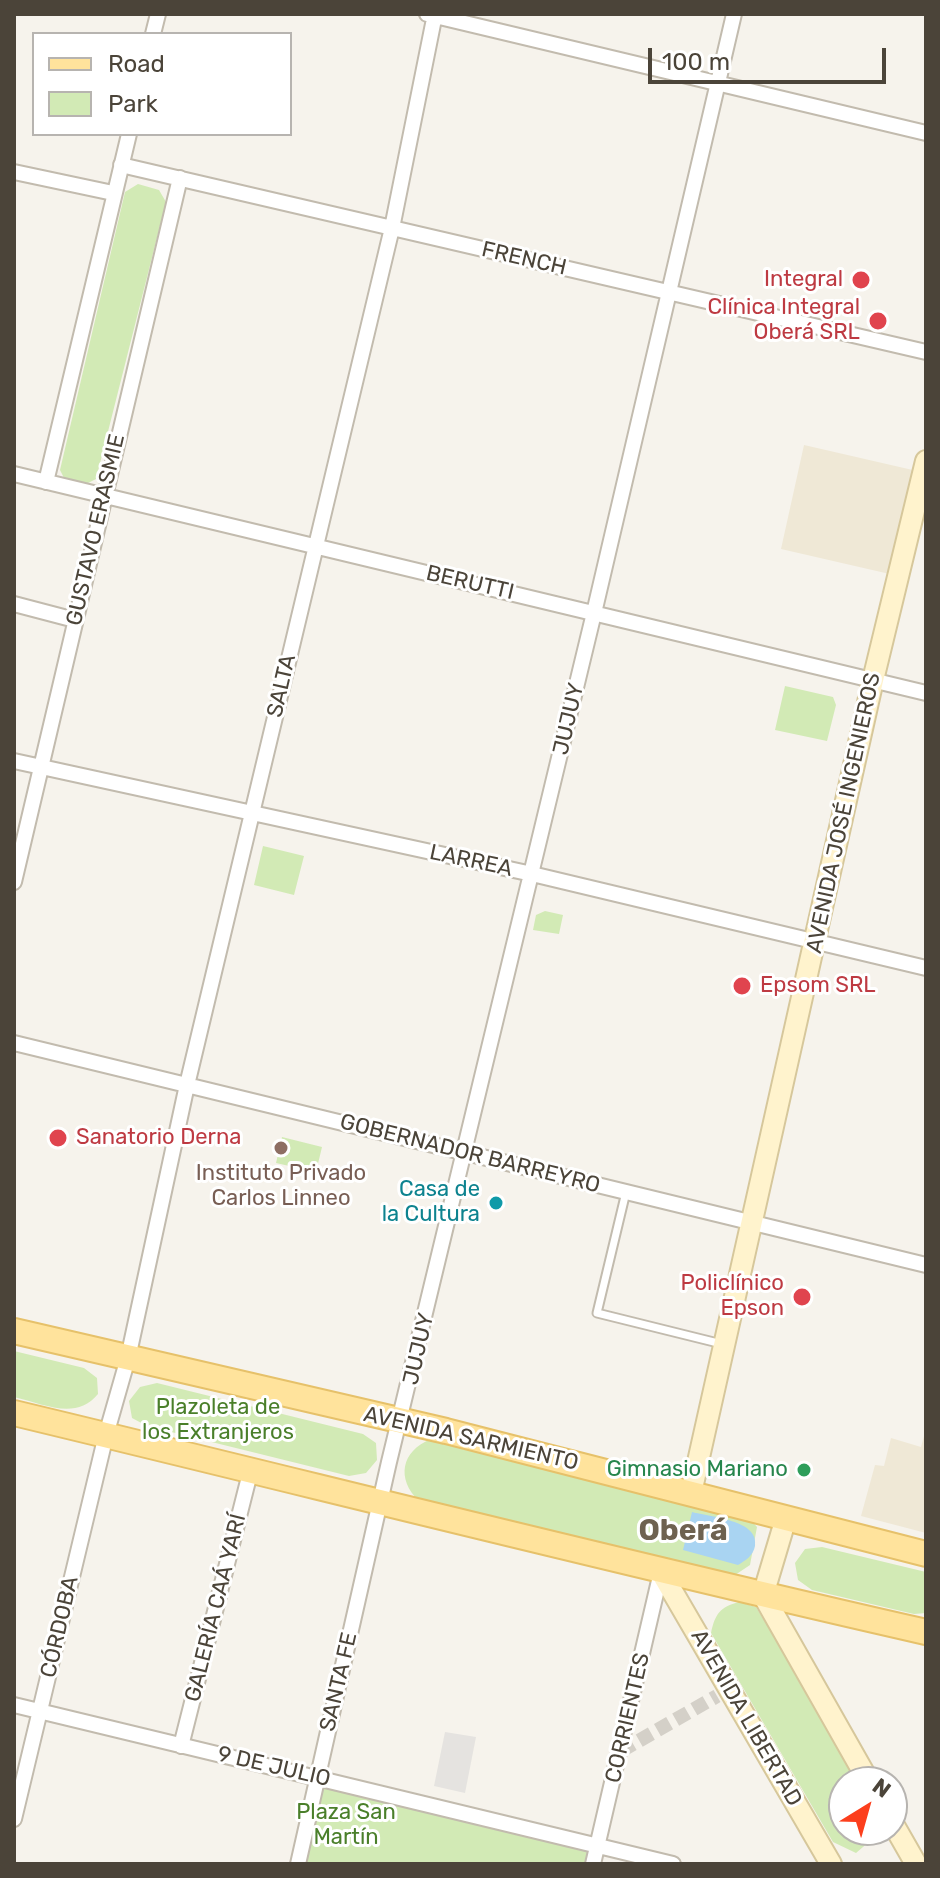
<!DOCTYPE html>
<meta charset="utf-8">
<style>
body{margin:0}
#map{position:relative;width:940px;height:1878px;overflow:hidden;background:#f6f3ec;font-family:Rubik,sans-serif}
canvas{display:block}
.frame{position:absolute;inset:0;border:16px solid #4b4439;pointer-events:none}
.legend{position:absolute;left:32px;top:32px;width:260px;height:104px;box-sizing:border-box;background:#fff;border:2px solid #b7b4b0;margin:0;padding:10px 14px;list-style:none;font-size:24px;color:#4b4439}
.legend li{display:flex;align-items:center;gap:16px;height:40px}
.legend b{width:40px;border:2px solid #b7b4b0}
.north{position:absolute;left:828px;top:1766px;width:80px;height:80px;box-sizing:border-box;background:#fff;border:2px solid #b7b4b0;border-radius:50%;rotate:37deg;font-size:22px;font-weight:700;line-height:32px;text-align:center;color:#4b4439}
.north::after{content:'';display:block;margin:auto;width:28px;height:36px;background:#fc3f1d;clip-path:polygon(50% 0,100% 100%,50% 72%,0 100%)}
.scale{position:absolute;left:648px;top:48px;width:238px;height:36px;box-sizing:border-box;border:4px solid #4b4439;border-top:0;padding-left:10px;font-size:24px;line-height:28px;white-space:nowrap;color:#4b4439;-webkit-text-stroke:6px #fff;paint-order:stroke}
</style>
<div id="map">
<canvas width="940" height="1878"></canvas>
<div class="frame"></div>
<ul class="legend">
<li><b style="height:10px;background:#ffe39c"></b>Road</li>
<li><b style="height:22px;background:#d2eab5"></b>Park</li>
</ul>
<div class="north">N</div>
<div class="scale">100 m</div>
</div>
<script>
const context = document.querySelector('canvas').getContext('2d');
context.lineJoin = 'round';
function fillPath(path, color) {
  context.fillStyle = color;
  context.fill(path, 'evenodd');
}
function trace(path, color, width, dash) {
  context.strokeStyle = color;
  context.lineWidth = width;
  context.lineCap = dash ? 'butt' : 'round';
  context.setLineDash(dash || []);
  context.stroke(path);
}
function drawText(font, color, halo, rows, align = 'center') {
  context.font = font + ' Rubik,sans-serif';
  context.lineWidth = 6;
  context.setLineDash([]);
  context.textBaseline = 'middle';
  context.strokeStyle = halo;
  context.fillStyle = color;
  for (const [text, x, y, turn = 0] of rows) {
    context.save();
    context.translate(x, y);
    context.rotate((+turn || 0) * Math.PI / 180);
    context.textAlign = isNaN(turn) ? turn : align;
    if (halo) context.strokeText(text, 0, 0);
    context.fillText(text, 0, 0);
    context.restore();
  }
}
const education = new Path2D(`
 M804,445L917,471L894,575L781,549Z
 M926,1429V1533L861,1516L875,1465L884,1466L891,1438L921,1447Z`);
const green = new Path2D(`
 M138,184L159,190L166,202L96,479L86,484L64,478L60,470L125,192Z
 M785,686L833,697L836,705L827,741L775,730Z
 M263,846L304,856L294,895L254,885Z
 M545,911L563,915L559,934L533,930L536,915Z
 M282,1137L322,1147L316,1172L276,1163Z
 M14,1351L84,1368L97,1378L98,1394C76,1421 44,1404 14,1397Z
 M157,1383L363,1434L376,1443L377,1460L366,1473L349,1476L147,1426L132,1418L129,1401L140,1387Z
 M431,1439L744,1512L757,1527L750,1565L732,1577L419,1501C396,1479 401,1451 431,1439Z
 M822,1547L926,1572V1613L914,1614L812,1590L798,1580L795,1563L805,1549Z
 M739,1602L756,1607L862,1782H844V1830H878L877,1835L856,1853L833,1842L711,1633C715,1614 720,1607 739,1602Z
 M317,1776L597,1846L593,1864H298Z`);
const parking = new Path2D(`
 M445,1732L476,1737L465,1793L434,1786Z`);
const water = new Path2D(`
 M692,1512C710,1517 760,1520 755,1546C753,1556 746,1560 738,1565L683,1550Z`);
const streetTunnel = new Path2D(`
 M621,1751L717,1696`);
const lane = new Path2D(`
 M626,1192L597,1313L722,1344`);
const street = new Path2D(`
 M427,14L926,133
 M153,34L158,14
 M121,165L926,352
 M14,172L113,193
 M14,474L926,693
 M46,482L129,134
 M14,604L75,620
 M14,761L532,874L926,968
 M14,882L180,178
 M14,1043L926,1265
 M14,1705L673,1864
 M181,1746L251,1469
 M14,1819L106,1435L128,1358L187,1085L392,228L435,14
 M298,1864L389,1462L594,613L734,14
 M593,1864L661,1572`);
const secondary = new Path2D(`
 M691,1493L873,680L926,461
 M786,1518L763,1595L869,1782
 M661,1572L831,1864
 M892,1822L916,1864`);
const primary = new Path2D(`
 M14,1331L446,1431L926,1554
 M14,1413C318,1486 621,1563 926,1632`);
const markers = [
 [861,280,10,"#e0444e"],
 [878,321,10,"#e0444e"],
 [742,986,10,"#e0444e"],
 [58,1138,10,"#e0444e"],
 [281,1148,8,"#8d6e63"],
 [496,1203,8,"#0f9aa8"],
 [802,1297,10,"#e0444e"],
 [804,1470,8,"#2e9e5b"]
];
const streetNames = [
 ["FRENCH",524,259,13],
 ["GUSTAVO ERASMIE",96,530,-77],
 ["BERUTTI",470,583,13],
 ["SALTA",282,686,-77],
 ["JUJUY",569,719,-77],
 ["AVENIDA JOSÉ INGENIEROS",844,813,-78],
 ["LARREA",471,861,12],
 ["GOBERNADOR BARREYRO",470,1154,14],
 ["JUJUY",419,1349,-77],
 ["AVENIDA SARMIENTO",471,1439,13],
 ["GALERÍA CAÁ YARÍ",216,1608,-76],
 ["CÓRDOBA",60,1627,-77],
 ["SANTA FE",339,1682,-77],
 ["CORRIENTES",628,1718,-77],
 ["AVENIDA LIBERTAD",746,1718,60],
 ["9 DE JULIO",274,1767,13]
];
const healthNames = [
 ["Integral",843,280],
 ["Clínica Integral",860,308],
 ["Oberá SRL",860,333],
 ["Epsom SRL",760,986,"left"],
 ["Sanatorio Derna",76,1138,"left"],
 ["Policlínico",784,1284],
 ["Epson",784,1309]
];
const educationNames = [
 ["Instituto Privado",281,1174],
 ["Carlos Linneo",281,1199]
];
const cultureNames = [
 ["Casa de",480,1190],
 ["la Cultura",480,1215]
];
const parkNames = [
 ["Plazoleta de",218,1408],
 ["los Extranjeros",218,1433],
 ["Plaza San",346,1813],
 ["Martín",346,1838]
];
const leisureNames = [
 ["Gimnasio Mariano",788,1470]
];
const districtNames = [
 ["Oberá",683,1531]
];
fillPath(education, '#efe8d6');
fillPath(green, '#d2eab5');
fillPath(parking, '#e5e3e0');
fillPath(water, '#a9d4f2');
trace(streetTunnel, '#d4d0c8', 14, [14, 7]);
trace(lane, '#c2bbae', 11);
trace(street, '#c2bbae', 18);
trace(secondary, '#d6c79b', 24);
trace(primary, '#e6c16a', 28);
trace(lane, '#fff', 7);
trace(street, '#fff', 14);
trace(secondary, '#fff3cd', 20);
trace(primary, '#ffe39c', 24);
for (const [x, y, r, color] of markers) {
  const dot = new Path2D();
  dot.arc(x, y, r, 0, 2 * Math.PI);
  context.fillStyle = color;
  context.fill(dot);
  trace(dot, '#fff', 3);
}
drawText('22px', '#4b4439', '#fff', streetNames);
drawText('22px', '#be3a42', '#fff', healthNames, 'right');
drawText('22px', '#785e54', '#fff', educationNames);
drawText('22px', '#0d838f', '#fff', cultureNames, 'right');
drawText('22px', '#4a7f2a', '#fff', parkNames);
drawText('22px', '#27864d', '#fff', leisureNames, 'right');
drawText('bold 30px', '#6e6250', '#fff', districtNames);
</script>
